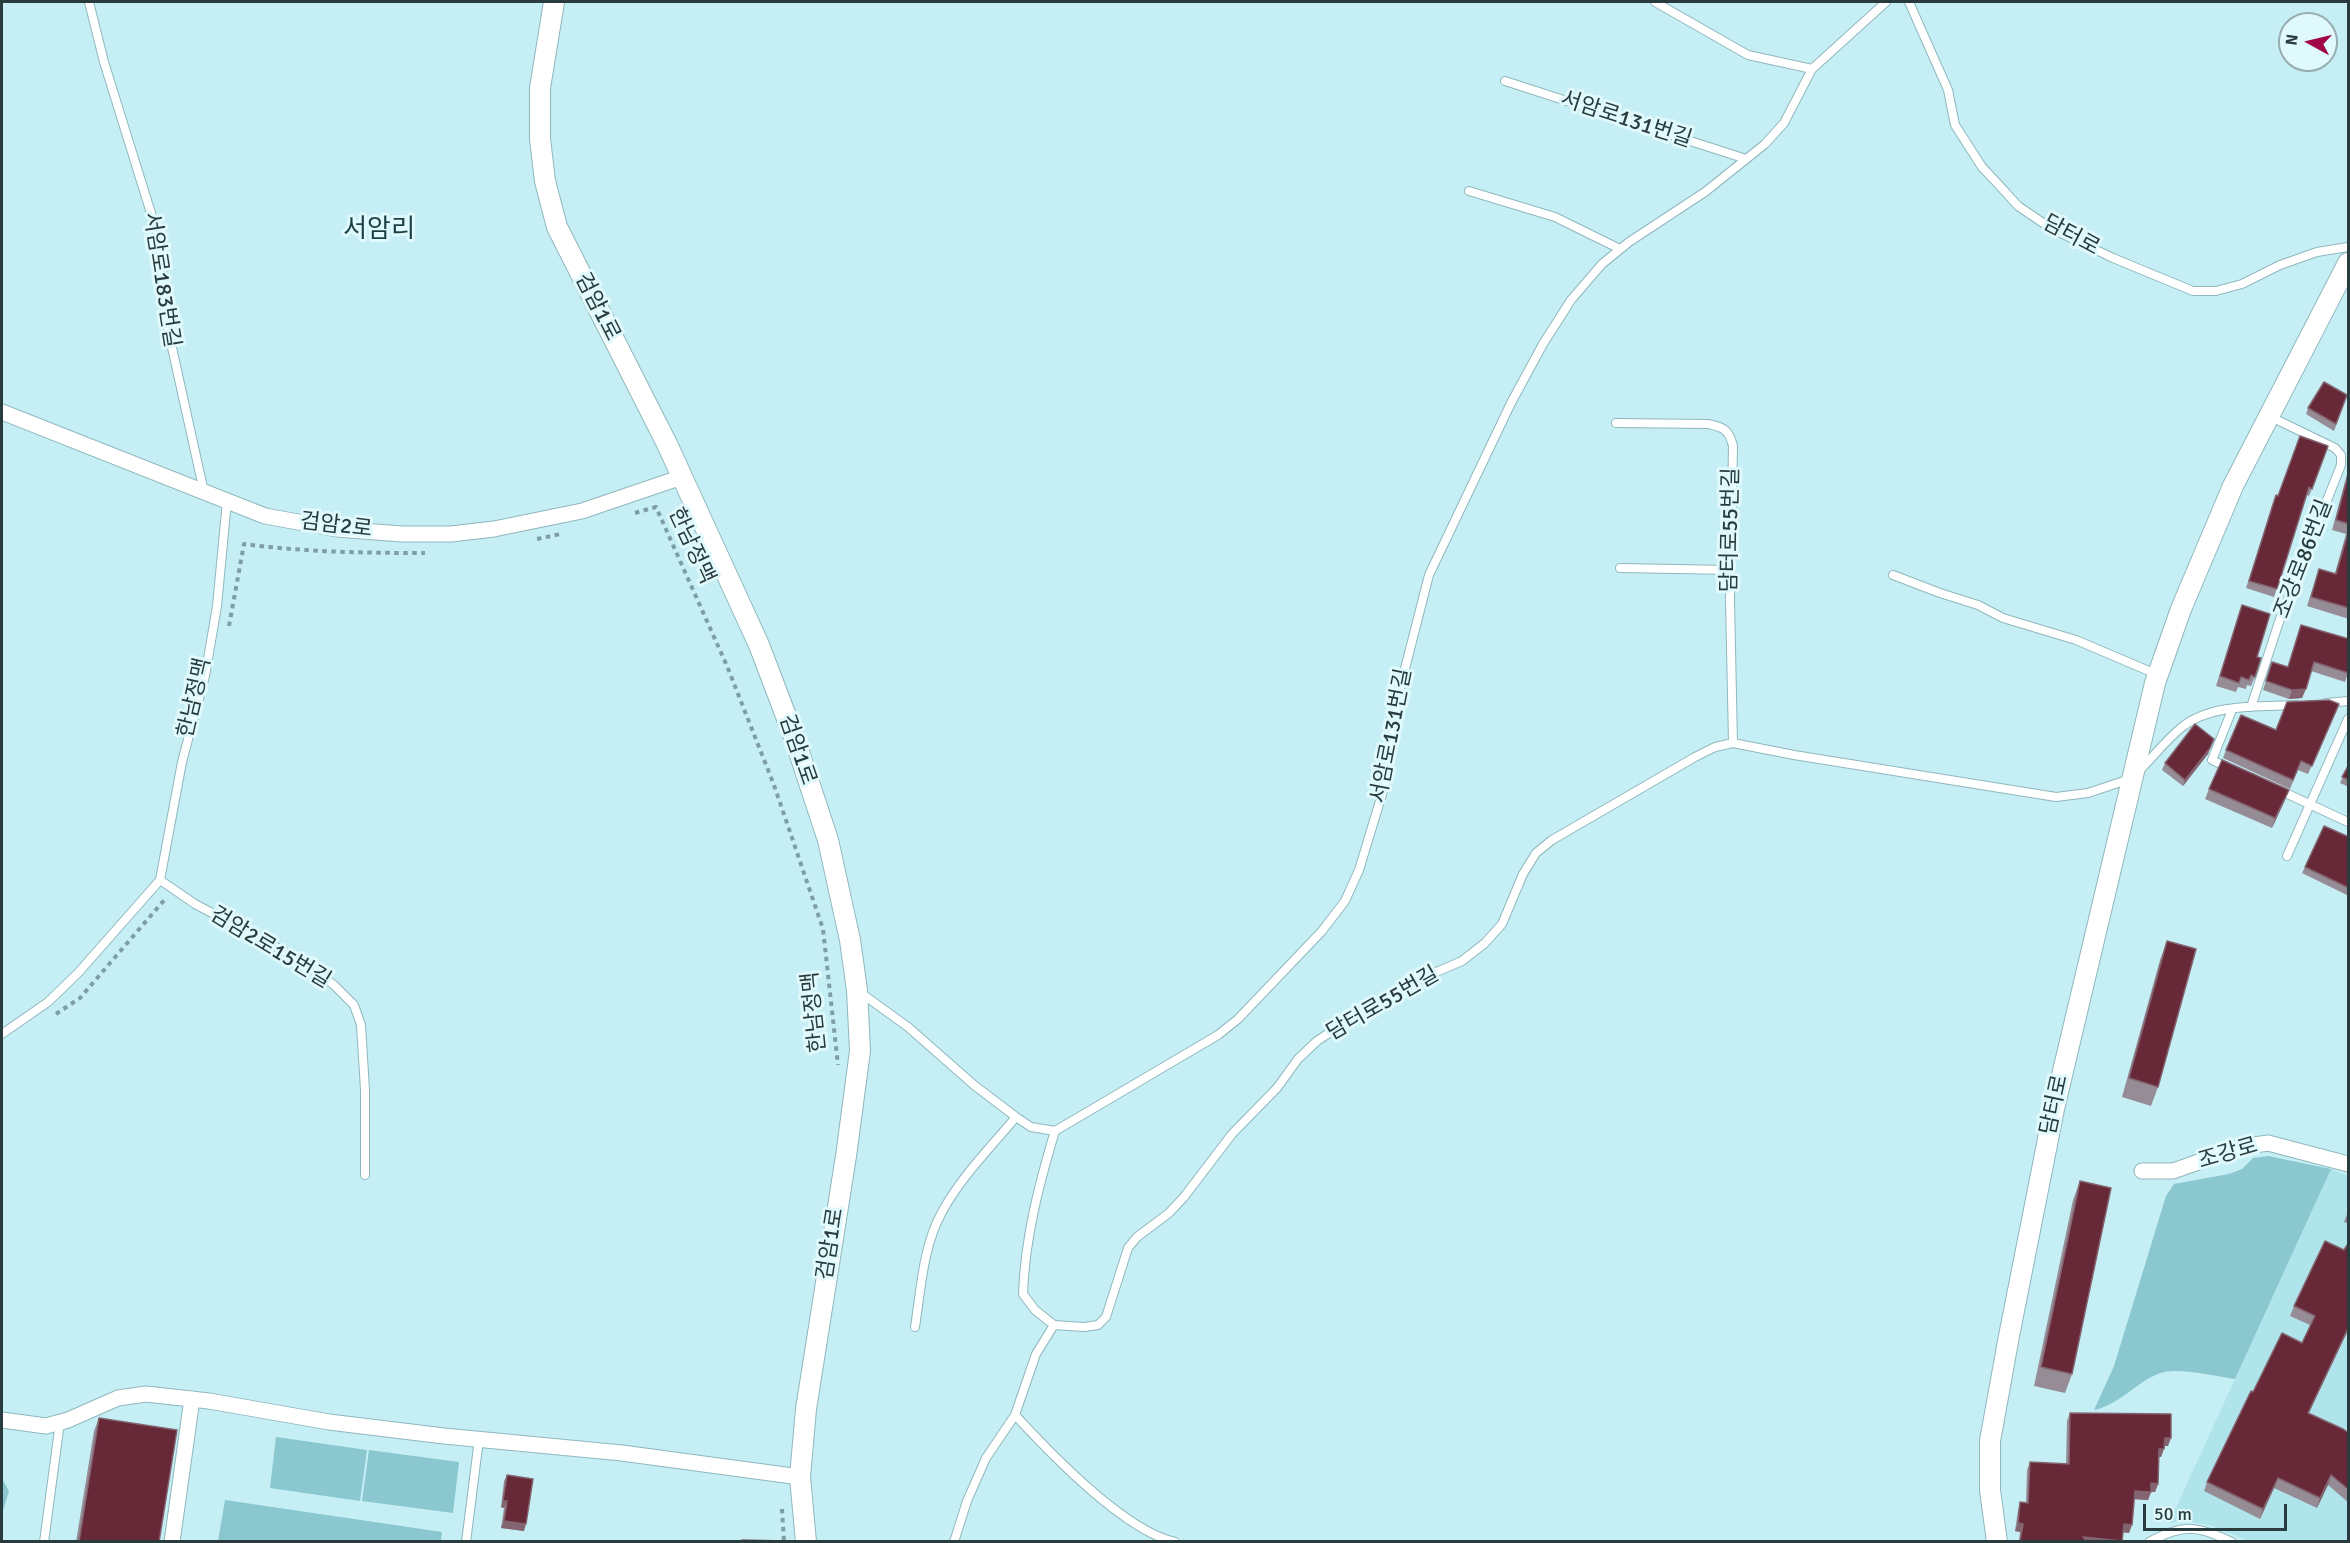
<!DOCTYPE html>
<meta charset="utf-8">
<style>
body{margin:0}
#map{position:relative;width:2350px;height:1543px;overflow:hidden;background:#c5eff5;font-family:Signika,sans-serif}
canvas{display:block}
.frame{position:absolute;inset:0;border:3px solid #2a3b3d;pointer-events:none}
.north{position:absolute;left:2278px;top:12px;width:60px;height:60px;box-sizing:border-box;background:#e0f9fc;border:2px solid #97adb0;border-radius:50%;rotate:278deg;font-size:16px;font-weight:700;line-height:24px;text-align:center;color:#2a3b3d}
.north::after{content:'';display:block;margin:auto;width:21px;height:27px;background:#a10645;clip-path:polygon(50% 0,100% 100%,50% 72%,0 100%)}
.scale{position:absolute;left:2143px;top:1504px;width:144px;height:27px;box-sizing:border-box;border:3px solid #2a3b3d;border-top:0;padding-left:8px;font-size:18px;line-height:21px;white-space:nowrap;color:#2a3b3d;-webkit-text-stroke:4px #e0f9fc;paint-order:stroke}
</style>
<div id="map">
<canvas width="2350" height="1543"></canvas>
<div class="frame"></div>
<div class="north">N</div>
<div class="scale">50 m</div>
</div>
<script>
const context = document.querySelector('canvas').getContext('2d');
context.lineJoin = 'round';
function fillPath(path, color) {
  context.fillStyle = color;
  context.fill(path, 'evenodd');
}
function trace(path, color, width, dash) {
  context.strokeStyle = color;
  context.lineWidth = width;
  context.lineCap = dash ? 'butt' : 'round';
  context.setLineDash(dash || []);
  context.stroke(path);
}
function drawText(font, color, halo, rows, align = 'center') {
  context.font = font + ' Signika,"Noto Sans KR",sans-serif';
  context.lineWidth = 6;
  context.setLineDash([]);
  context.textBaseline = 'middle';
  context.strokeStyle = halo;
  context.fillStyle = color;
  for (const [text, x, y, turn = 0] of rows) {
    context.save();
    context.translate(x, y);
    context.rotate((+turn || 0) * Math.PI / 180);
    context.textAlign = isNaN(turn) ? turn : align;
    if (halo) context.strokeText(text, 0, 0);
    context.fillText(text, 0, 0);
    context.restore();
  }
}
const built = new Path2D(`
 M2331,1169L2348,1176V1541H2249L2210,1525L2185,1521L2169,1523Z`);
const green = new Path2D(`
 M2268,1156L2331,1169L2235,1379C2216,1376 2182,1368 2164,1372C2138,1379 2122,1404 2094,1410L2114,1366L2166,1196L2174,1184L2229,1174L2242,1169L2253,1158Z
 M276,1437L367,1450L360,1501L270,1488Z
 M369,1450L459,1462L453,1513L362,1501Z
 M2,1479L9,1491L2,1514Z
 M225,1500L442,1532L441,1541H218Z`);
const path = new Path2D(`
 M635,513L656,507L727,666L774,785L823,929L838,1065
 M537,539L561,534
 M229,626L244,544C304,552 364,553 425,553
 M56,1014L80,998L166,898
 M782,1509L784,1542`);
const service = new Path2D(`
 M89,2L104,62L159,239L169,334L204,492
 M1655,2L1748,55L1812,69
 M1909,2L1948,90L1955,125L1982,167L1998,184L2018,206L2052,229L2113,258L2193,291H2216L2242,284L2280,265L2317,252L2348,247
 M1505,81L1746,159
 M1469,191L1555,217L1620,249
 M1616,423L1708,424C1724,427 1729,430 1733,446L1730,600L1733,743
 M1620,568L1730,570
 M1893,575L1940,593L1978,605L2003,618L2076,640L2156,674
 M2326,703L2348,701
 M2251,707L2281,616L2341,465V455L2335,448L2271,417
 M2227,767L2212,760L2232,710
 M2139,771C2153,757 2166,740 2182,727C2212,703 2260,707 2296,705
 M2279,790L2348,822
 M2287,856L2348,719
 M160,880L195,904L295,957L334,985L354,1005L361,1025L365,1090V1175
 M861,993L908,1027L974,1085L1016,1117L1031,1127L1055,1131C1039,1184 1025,1238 1023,1294L1035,1310L1054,1325
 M2,1034L48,1002L78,973L160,880L182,762L205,676L217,606L227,501
 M1055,1131L1218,1035L1238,1019L1322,931L1345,901L1359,870L1386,781L1399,692L1429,575L1511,403L1543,344L1571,300L1602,264L1629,242L1705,192L1765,144L1784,123L1812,69L1886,2
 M915,1327C921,1289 923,1246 942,1212C961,1177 990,1148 1016,1117
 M1015,1415C1050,1453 1125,1531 1175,1542
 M44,1542L60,1422
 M466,1542L479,1439
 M954,1542L967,1501L986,1458L1015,1415L1036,1354L1054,1325L1084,1327L1098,1325L1106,1317L1128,1248L1137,1237L1169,1213L1184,1197L1232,1134L1277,1088L1298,1059L1317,1041L1371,1005L1413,982L1462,961L1485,943L1502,924L1523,874L1536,853L1552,840L1695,757L1715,747L1733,743L1794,755L2056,797L2088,793L2130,779
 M2149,1542C2183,1524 2197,1525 2232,1542`);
const minor = new Path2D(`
 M2,412L265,516L337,529L402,534H451L494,529L582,511L682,477
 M2142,1171H2173L2241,1147L2268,1143L2348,1164
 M2,1420L46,1426L68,1420L118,1398L146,1394L209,1401L329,1422L444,1436L622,1453L800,1477
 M172,1542L192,1399`);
const tertiary = new Path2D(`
 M554,2L540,88V139L545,181L557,227L667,444L759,645L794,737L828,840L850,940L857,990L860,1051L846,1156L806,1409L800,1477L806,1542
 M1997,1542L1990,1490V1441L2009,1336L2054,1109L2155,683L2181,609L2233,486L2348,263`);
const wall = new Path2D(`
 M2347,395L2334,431L2306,414L2308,408Z
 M2328,446L2309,496L2307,495L2274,597L2246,588L2273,503L2278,496Z
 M2349,467V619L2307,606L2319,569L2335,573L2346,534L2332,530Z
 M2242,605L2257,657L2255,677L2251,686L2247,685L2246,689L2238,687L2236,692L2216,686Z
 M2301,625L2349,671L2345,682L2311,671L2302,698L2289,699L2263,690L2272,662L2288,667Z
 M2339,704L2308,774L2298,770L2290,789L2223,758L2226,750L2276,730Z
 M2214,739L2208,754L2183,786L2162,770L2165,763Z
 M2349,764V787L2340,783Z
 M2209,789L2289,790L2285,800L2272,828L2205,799Z
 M2349,837V896L2302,873L2305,867Z
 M2167,941L2158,1087L2151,1106L2122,1097L2160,960Z
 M2080,1181L2072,1374L2065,1393L2034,1386L2073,1200Z
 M2349,1209V1224L2344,1222Z
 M2349,1242V1328L2309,1413L2349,1433V1503L2328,1485L2317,1508L2274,1488L2260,1519L2204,1491L2207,1482L2253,1392L2302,1343L2310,1325L2290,1316L2294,1306L2344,1250Z
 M2070,1413L2168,1446H2164L2161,1457H2158V1484L2155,1492H2151L2148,1500L2134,1499L2129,1533L2123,1532L2122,1542H2019L2020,1532L2015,1531L2018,1510L2020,1502L2026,1503L2027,1470L2030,1462L2066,1464L2067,1421Z
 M99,1418L159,1542H76L94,1431Z
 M507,1475L524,1531L501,1528L504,1508L501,1507L504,1481Z`);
const shadedWall = new Path2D(`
 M2306,689L2302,698L2289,699L2292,690Z
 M2210,748L2208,754L2183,786L2185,780Z
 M2289,790L2285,800L2272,828L2275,818Z
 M2349,1326V1328L2304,1422L2308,1413Z
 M2165,1438H2171L2168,1446H2162Z
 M2159,1449H2164L2161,1457H2156Z
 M2331,1475L2328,1485L2317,1508L2320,1498Z
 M2278,1478L2274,1488L2260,1519L2263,1509Z
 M2151,1483L2158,1484L2155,1492H2151L2148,1500L2132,1499L2135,1491Z
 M503,1501H507L504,1508L501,1507Z
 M504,1521L526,1524L524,1531L501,1528Z
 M2018,1523L2023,1524L2020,1532L2015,1531Z
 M2124,1524L2132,1525L2129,1533L2121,1532Z
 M2083,1537L2122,1542H2082Z`);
const building = new Path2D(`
 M2324,382L2347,395L2336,424L2308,408Z
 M2300,436L2328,446L2312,489L2309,487L2277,589L2249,581L2276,495L2278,496Z
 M2349,471V524L2336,520Z
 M2349,529V608L2311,597L2319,569L2336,574Z
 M2242,605L2270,614L2257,657L2261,658L2255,677L2251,675L2249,680L2241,677L2239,683L2220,676Z
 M2301,625L2349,639L2348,673L2314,662L2306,689L2292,690L2266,681L2272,662L2288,667Z
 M2329,700L2339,704L2312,766L2301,761L2293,780L2226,750L2241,715L2276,730L2287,702Z
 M2195,724L2214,739L2210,748L2185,780L2165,763Z
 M2222,760L2289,790L2275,818L2209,789Z
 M2349,764V780L2342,777Z
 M2324,826L2349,837V888L2305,867Z
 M2167,941L2196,949L2158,1087L2129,1078Z
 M2080,1181L2111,1188L2072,1374L2041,1367Z
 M2325,1241L2344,1250L2349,1242V1326L2308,1413L2343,1429L2349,1433V1490L2331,1475L2320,1498L2278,1478L2263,1509L2207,1482L2251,1391L2253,1392L2282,1333L2302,1343L2315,1316L2294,1306Z
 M2070,1413L2171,1414V1438H2165L2164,1449H2159L2158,1484L2151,1483V1492L2135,1491L2132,1525L2124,1524L2122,1541L2083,1537L2087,1542L2020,1541L2023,1524L2018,1523L2020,1502L2028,1503L2030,1462L2069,1464Z
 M99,1418L177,1430L159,1542H79Z
 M507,1475L533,1479L526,1524L504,1521L507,1501H503Z
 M742,1540L784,1541V1542H742Z`);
const streetNames = [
 ["서암로131번길",1626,120,18],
 ["담터로",2071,236,28],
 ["서암로183번길",161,280,81],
 ["검암1로",597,307,63],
 ["검암2로",336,526,7],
 ["담터로55번길",1731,530,-89],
 ["한남정맥",691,546,65],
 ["조강로86번길",2304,559,-69],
 ["한남정맥",195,698,-77],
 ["서암로131번길",1392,736,-79],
 ["검암1로",797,750,71],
 ["검암2로15번길",270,948,31],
 ["담터로55번길",1383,1004,-30],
 ["한남정맥",815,1012,-96],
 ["담터로",2055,1105,-78],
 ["조강로",2228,1154,-16],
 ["검암1로",831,1244,-81]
];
const quarterNames = [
 ["서암리",379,230]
];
fillPath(built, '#b0e4eb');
fillPath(green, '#8ac7cf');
trace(service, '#8fb8bd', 10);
trace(minor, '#8fb8bd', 17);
trace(tertiary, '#8fb8bd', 22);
trace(path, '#7f9ea2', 4, [4.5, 4.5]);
trace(service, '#fff', 8);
trace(minor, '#fff', 15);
trace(tertiary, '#fff', 20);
fillPath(wall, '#968c96');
fillPath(shadedWall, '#836470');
fillPath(building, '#672837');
trace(building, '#836470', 1.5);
drawText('22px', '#2a3b3d', '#e0f9fc', streetNames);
drawText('26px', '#193f44', '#e0f9fc', quarterNames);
</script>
